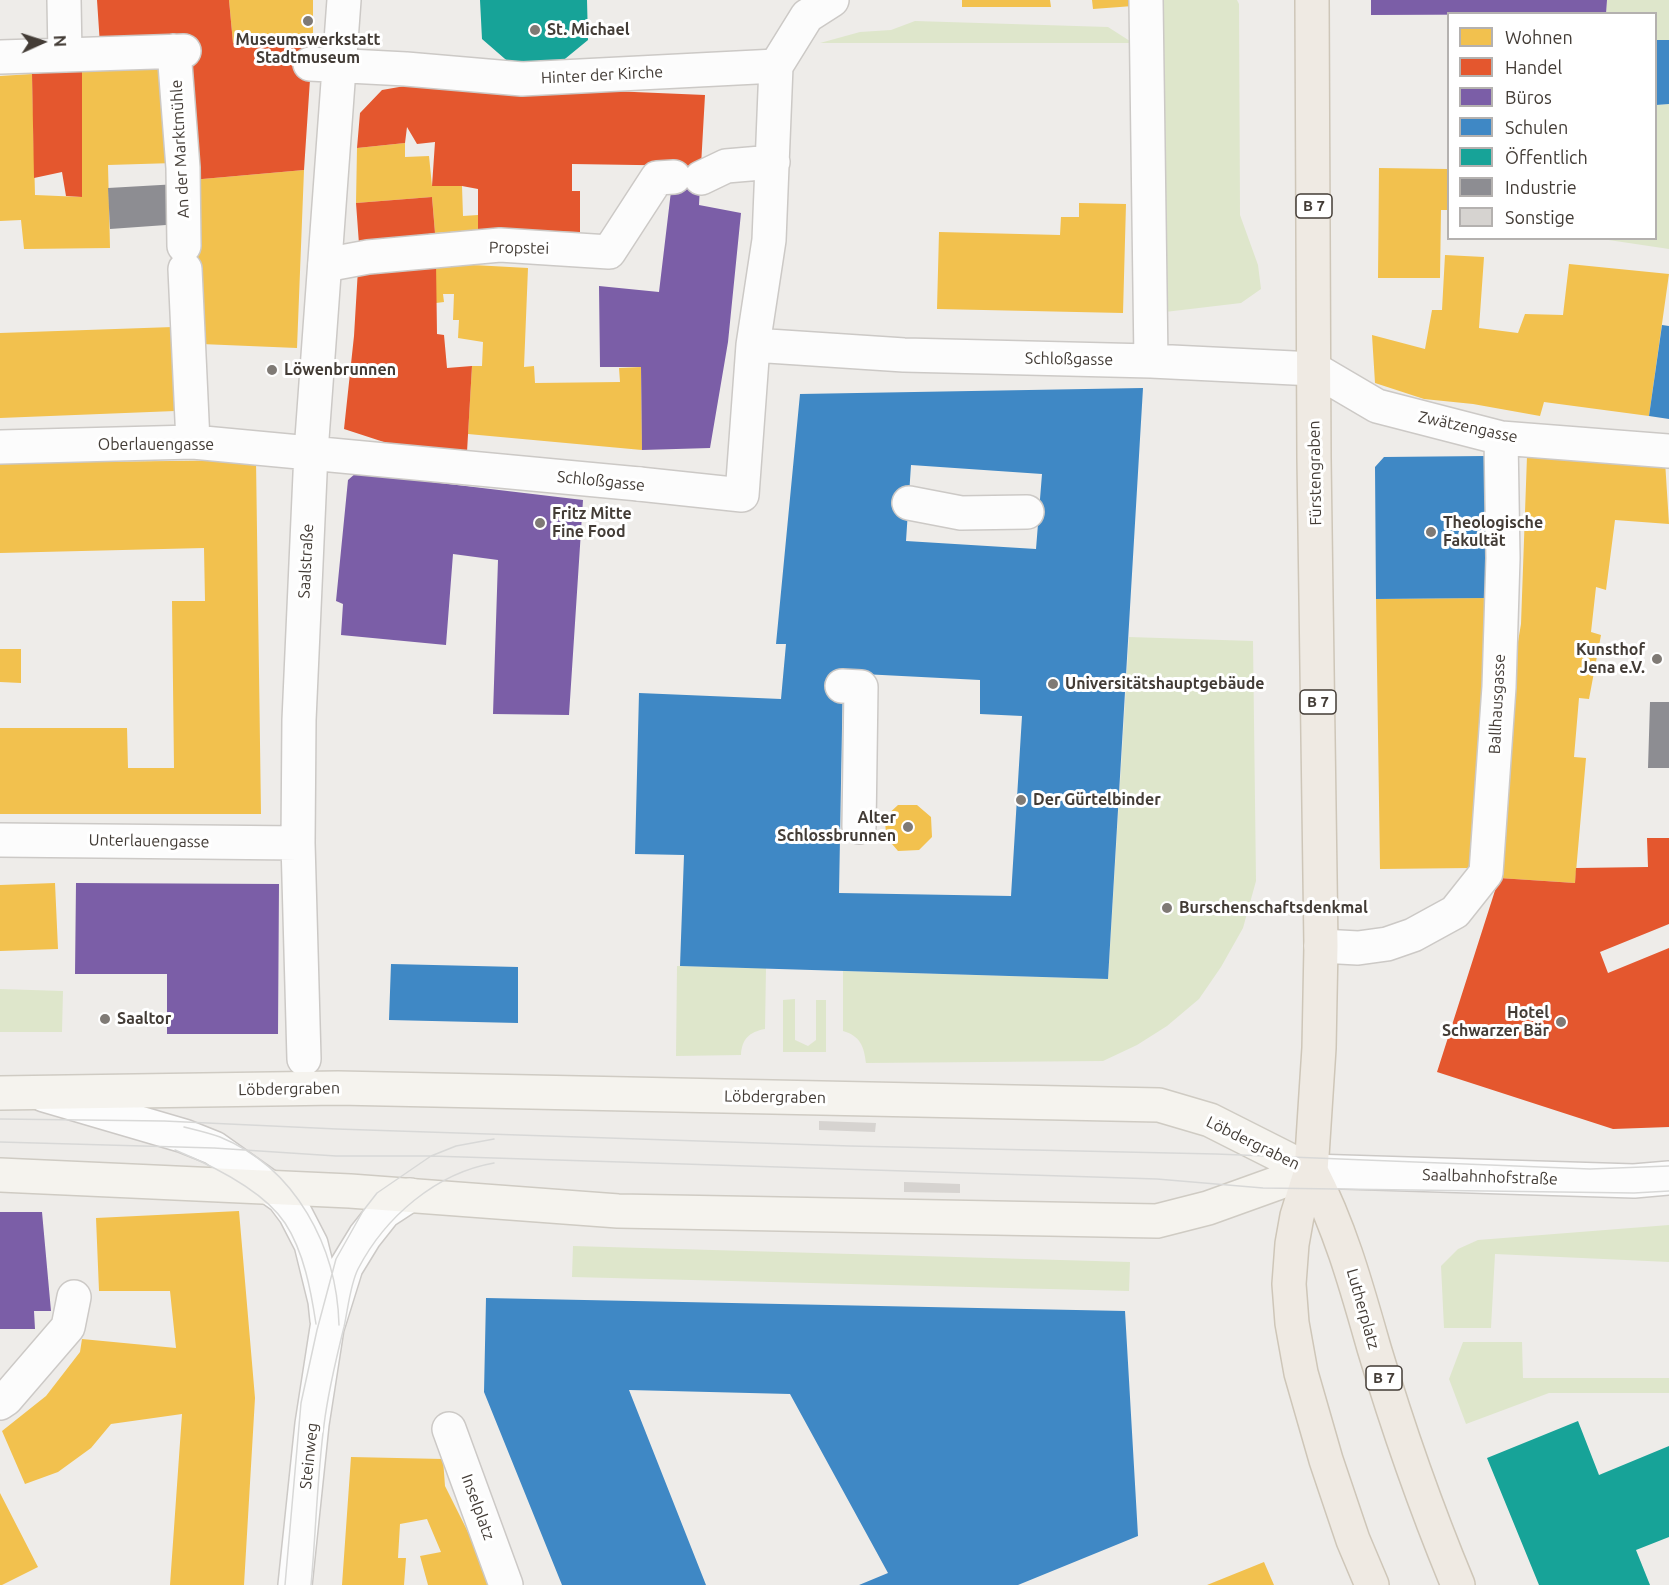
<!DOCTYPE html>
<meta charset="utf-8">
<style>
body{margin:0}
#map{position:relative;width:1669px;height:1585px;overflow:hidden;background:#eeece9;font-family:Ubuntu,sans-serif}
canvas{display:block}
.legend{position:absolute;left:1447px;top:12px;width:210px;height:228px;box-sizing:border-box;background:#fff;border:2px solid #b4b1af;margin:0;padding:8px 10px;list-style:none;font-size:18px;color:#433c36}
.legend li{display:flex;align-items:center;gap:12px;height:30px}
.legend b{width:30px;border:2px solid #b4b1af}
.north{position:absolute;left:12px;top:12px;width:60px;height:60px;-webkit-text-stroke:4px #fff;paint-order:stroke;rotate:87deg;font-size:16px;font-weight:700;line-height:24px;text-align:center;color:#433c36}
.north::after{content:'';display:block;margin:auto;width:21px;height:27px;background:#433c36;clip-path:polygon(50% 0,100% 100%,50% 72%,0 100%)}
</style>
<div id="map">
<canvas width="1669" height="1585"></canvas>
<ul class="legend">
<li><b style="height:16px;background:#f2c14e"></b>Wohnen</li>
<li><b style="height:16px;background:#e4572e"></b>Handel</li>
<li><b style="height:16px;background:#7b5ea7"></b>Büros</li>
<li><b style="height:16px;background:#3f88c5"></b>Schulen</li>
<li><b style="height:16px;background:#17a398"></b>Öffentlich</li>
<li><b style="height:16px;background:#8d8d92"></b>Industrie</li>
<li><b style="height:16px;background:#d6d3d0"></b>Sonstige</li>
</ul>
<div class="north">N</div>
</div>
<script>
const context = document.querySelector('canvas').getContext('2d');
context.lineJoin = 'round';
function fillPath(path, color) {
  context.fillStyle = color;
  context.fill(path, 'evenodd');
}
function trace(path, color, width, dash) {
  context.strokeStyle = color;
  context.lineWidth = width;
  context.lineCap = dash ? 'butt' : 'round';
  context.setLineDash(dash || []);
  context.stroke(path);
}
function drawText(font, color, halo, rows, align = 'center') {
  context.font = font + ' Ubuntu,sans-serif';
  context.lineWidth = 6;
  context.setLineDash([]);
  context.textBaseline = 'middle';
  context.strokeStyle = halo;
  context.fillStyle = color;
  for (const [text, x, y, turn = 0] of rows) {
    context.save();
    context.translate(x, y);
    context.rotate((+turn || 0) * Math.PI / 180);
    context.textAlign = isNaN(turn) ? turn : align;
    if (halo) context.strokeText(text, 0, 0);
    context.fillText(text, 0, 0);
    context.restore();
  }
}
const green = new Path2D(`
 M1157,0H1237L1239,4L1240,215L1258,265L1261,289L1241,303L1165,312Z
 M1607,0H1669V40H1656V14H1606Z
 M915,21L1108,27L1133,43H820L860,32L891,30Z
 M1669,104V249L1602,239L1656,238V105Z
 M1129,637L1253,641L1256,881L1243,928L1221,967L1199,999L1167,1026L1137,1045L1103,1061L866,1063C864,1046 860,1036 843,1031V971L1108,979Z
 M677,966L766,968L765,1029C749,1032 742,1039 741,1055L676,1056Z
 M0,989L63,991L62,1032H0Z
 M795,999V1040L808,1046L816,1040V1000H826V1052H783V1000Z
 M1669,1225V1262L1495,1254L1491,1328H1444L1441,1266L1458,1249L1478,1240Z
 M573,1246L1130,1262L1129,1291L572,1277Z
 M1463,1342H1522L1523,1378H1669V1393H1549L1466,1424L1449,1379Z`);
const homes = new Path2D(`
 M229,0H313V34L233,43Z
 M962,0H1050L1051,7H962Z
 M1092,0H1133V6L1093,9Z
 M170,62L174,163L108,165L110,248L24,249L21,220L0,221V76L32,74L35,195L82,197V69Z
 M405,143V157L429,156L432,186H462L463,216L478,215V230L435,233L432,197L356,203L357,148Z
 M1379,168L1448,169V210H1441L1440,278H1378Z
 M304,170L297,348L201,344L198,267L191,180Z
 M1079,203L1126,204L1123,313L937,309L939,232L1060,235L1061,217H1079Z
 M1445,255L1484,257L1479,328L1518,333L1525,314L1563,315L1569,264L1669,274L1649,416L1544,402L1540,416L1473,404L1424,399L1375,383L1372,335L1425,349L1432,310H1442Z
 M436,263L528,268L524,367L534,366L535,383L620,382L619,368L641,367L642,450L468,434L472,366H482L483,342L458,338L459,320H453L454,294H443L444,302L436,303Z
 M173,327L175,411L0,418V333Z
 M1527,456L1665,461L1669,524L1615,520L1606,590L1596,587L1591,632L1601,635L1589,699L1579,698L1574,757L1586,758L1575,883L1499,878L1510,689L1521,624Z
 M256,460L261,814H0V728H127L128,768H174L172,601H205L204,548L0,553V463Z
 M1487,598V685L1471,868L1380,869L1376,599Z
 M0,649H21V683L0,682Z
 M898,805H917L931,817L932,837L919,850L898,851L886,837L885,817Z
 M55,883L58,949L0,951V885Z
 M239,1211L255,1398L244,1585H170L182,1414L111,1424L91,1448L58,1472L25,1484L2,1431L46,1396L80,1352L82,1339L176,1348L170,1291H99L96,1218Z
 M351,1457L443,1459L445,1486L475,1546L490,1585H428L420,1556L441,1552L427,1519L400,1524L398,1558H406L404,1585H342Z
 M0,1493L38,1567L2,1585H0Z
 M1264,1562L1274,1585H1207Z`);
const shops = new Path2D(`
 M97,0H229L233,43L313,34L304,170L191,180L183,46L100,45Z
 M82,69V197L66,196L62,172L34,178L32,74Z
 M422,83L705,95L701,166L572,164V191H580V232L478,230V189L462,186H432L435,142L417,144L407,127L405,143L357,148L360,113L382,90Z
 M432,197L435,233L359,244L356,203Z
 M436,263L437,334L444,335L447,368L472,366L467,452L390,444L344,429L354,336L358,269Z
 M1647,838H1669V924L1600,952L1608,973L1669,948V1127L1613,1129L1437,1072L1499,878L1575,883L1576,868L1648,867Z`);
const offices = new Path2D(`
 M1371,0H1607L1606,14L1371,15Z
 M674,166H701L699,205L741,213L728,342L710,448L642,450L641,367H600L599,286L659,292Z
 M356,473L583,500L569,715L493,714L498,560L453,554L446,645L341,635L343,604L336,601L348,480Z
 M76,883L279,884L278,1034H167V974H75Z
 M0,1212H42L51,1311H34L35,1329H0Z`);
const schools = new Path2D(`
 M1656,40H1669V104L1656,105Z
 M1662,325L1669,326V419L1649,416Z
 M1143,388L1108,979L680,966L684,855L635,854L639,693L781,699L786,644H776L800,394ZM911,465L1042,474L1036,549L906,541ZM843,673L980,680V714L1022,716L1011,896L839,893Z
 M1485,456L1487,598L1376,599L1375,467L1384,457Z
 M391,964L518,967V1023L389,1020Z
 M486,1298L1125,1311L1138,1536L1018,1585H859L888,1573L790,1394L629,1390L706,1585H562L484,1392Z`);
const public = new Path2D(`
 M480,0H587L588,40L560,63L512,65L482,39Z
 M1578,1421L1599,1475L1669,1446V1537L1636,1550L1650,1585H1539L1487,1458Z`);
const industry = new Path2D(`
 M178,184L180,224L110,229L108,188Z
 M1650,702H1669V768H1648Z`);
const building = new Path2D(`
 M819,1121L876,1123L875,1132L819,1130Z
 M904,1182L960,1184V1193L904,1192Z`);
const pedestrian = new Path2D(`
 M174,51L183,168L184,246
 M65,55L184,51
 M0,57L65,55L64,0
 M310,64L406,69L522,79L776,66
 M185,269L193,442
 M0,447L193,442L639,484
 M909,503L961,513L1027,512
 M842,686L861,687L859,827
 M0,840L298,843
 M304,1059L298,843L299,720L311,452L344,0`);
const minor = new Path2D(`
 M832,0L807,16L776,66L769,240L753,345L904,355L1151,361L1314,369L1377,406L1501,438L1669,451
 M1146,0L1151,361
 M701,178L726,166L773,162
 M325,265L368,257L500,245L609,252L657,178L674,177
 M639,484L742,495L753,345
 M1321,946L1358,948L1387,944L1413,935L1455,912L1486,873L1499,687L1503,558L1501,438
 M44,1095L184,1136L214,1148L283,1197L295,1213L311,1244L325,1301L327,1320
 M1311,1171L1634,1181L1669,1178
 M0,1403L6,1399L68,1327L74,1297
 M449,1429L506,1585
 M295,1585L312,1424L327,1328L337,1296L346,1267L365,1236L384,1212L410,1195`);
const secondary = new Path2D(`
 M0,1093L338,1088L1159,1105L1210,1120L1311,1171
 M0,1175L350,1191L618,1211L1157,1221L1208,1208L1311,1171`);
const primary = new Path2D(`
 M1312,0L1314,458L1321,946L1319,1048L1311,1171L1297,1216L1292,1244L1289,1284L1292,1323L1301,1373L1326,1460L1353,1540L1372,1585
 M1311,1171C1341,1230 1356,1285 1374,1348C1398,1428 1426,1508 1458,1585`);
const tram = new Path2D(`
 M0,1119L164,1121L337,1129L850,1146L1216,1154L1590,1169L1669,1166
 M184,1127C196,1130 209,1133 220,1137C296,1168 337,1247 339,1325
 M0,1142L214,1148L336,1156H431L1157,1179L1263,1188L1634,1193L1669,1191
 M175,1150C211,1165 263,1190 285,1223C304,1252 311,1291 316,1324
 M285,1585L301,1403L317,1330L336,1259L363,1211L377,1193L431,1156L456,1146L494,1139
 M311,1585C316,1532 317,1478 324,1425C328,1392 336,1359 344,1327C348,1309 350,1285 358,1269C385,1217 436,1173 494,1163`);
const markers = [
 [308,21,6,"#7f7a75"],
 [535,30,6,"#7f7a75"],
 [272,370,6,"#7f7a75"],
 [540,523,6,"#7f7a75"],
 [1431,532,6,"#7f7a75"],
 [1657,659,6,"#7f7a75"],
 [1053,684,6,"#7f7a75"],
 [1021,800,6,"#7f7a75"],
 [908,827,6,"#7f7a75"],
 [1167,908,6,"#7f7a75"],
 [105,1019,6,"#7f7a75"],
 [1561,1022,6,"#7f7a75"]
];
const shields = [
 [1314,206,36],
 [1318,702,36],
 [1384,1378,36]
];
const shieldNames = [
 ["B 7",1314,206],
 ["B 7",1318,702],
 ["B 7",1384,1378]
];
const poiNames = [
 ["St. Michael",547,30],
 ["Museumswerkstatt",308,40,"center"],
 ["Stadtmuseum",308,58,"center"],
 ["Löwenbrunnen",284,370],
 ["Fritz Mitte",552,514],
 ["Fine Food",552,532],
 ["Theologische",1443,523],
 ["Fakultät",1443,541],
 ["Kunsthof",1645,650,"right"],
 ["Jena e.V.",1645,668,"right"],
 ["Universitätshauptgebäude",1065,684],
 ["Der Gürtelbinder",1033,800],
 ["Alter",896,818,"right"],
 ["Schlossbrunnen",896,836,"right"],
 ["Burschenschaftsdenkmal",1179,908],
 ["Hotel",1549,1013,"right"],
 ["Schwarzer Bär",1549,1031,"right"],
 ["Saaltor",117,1019]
];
const streetNames = [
 ["Hinter der Kirche",602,75,-3],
 ["An der Marktmühle",180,149,-93],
 ["Propstei",519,248,1],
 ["Schloßgasse",1069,359,1],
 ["Zwätzengasse",1468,427,12],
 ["Oberlauengasse",156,445],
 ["Fürstengraben",1315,473,-91],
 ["Schloßgasse",601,481,6],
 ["Saalstraße",306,561,-87],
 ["Ballhausgasse",1497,704,-87],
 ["Unterlauengasse",149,841,1],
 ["Löbdergraben",289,1089,-1],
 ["Löbdergraben",775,1097,1],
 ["Löbdergraben",1253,1143,26],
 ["Saalbahnhofstraße",1490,1177,2],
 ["Lutherplatz",1363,1309,74],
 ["Steinweg",309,1456,-84],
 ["Inselplatz",478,1507,70]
];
fillPath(green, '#dee6cb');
fillPath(homes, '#f2c14e');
fillPath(shops, '#e4572e');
fillPath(offices, '#7b5ea7');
fillPath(schools, '#3f88c5');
fillPath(public, '#17a398');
fillPath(industry, '#8d8d92');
fillPath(building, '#d6d3d0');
trace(pedestrian, '#ccc9c6', 36);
trace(minor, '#ccc9c6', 36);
trace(secondary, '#cfcbc3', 36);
trace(primary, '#cec6b8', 36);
trace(pedestrian, '#fcfcfc', 33);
trace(minor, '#fcfcfc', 33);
trace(secondary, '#f5f3ee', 33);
trace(primary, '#efeae3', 33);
trace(tram, '#d8d8d7', 1.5);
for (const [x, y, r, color] of markers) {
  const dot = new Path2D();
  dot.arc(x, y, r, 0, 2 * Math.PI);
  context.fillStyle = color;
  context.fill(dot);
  trace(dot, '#fff', 2);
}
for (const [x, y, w] of shields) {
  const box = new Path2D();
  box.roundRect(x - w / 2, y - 12, w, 24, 4.5);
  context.fillStyle = '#fff';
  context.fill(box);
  trace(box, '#433c36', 1.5);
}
drawText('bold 15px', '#433c36', null, shieldNames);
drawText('bold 16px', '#433c36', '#fff', poiNames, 'left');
drawText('16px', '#433c36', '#fff', streetNames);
</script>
